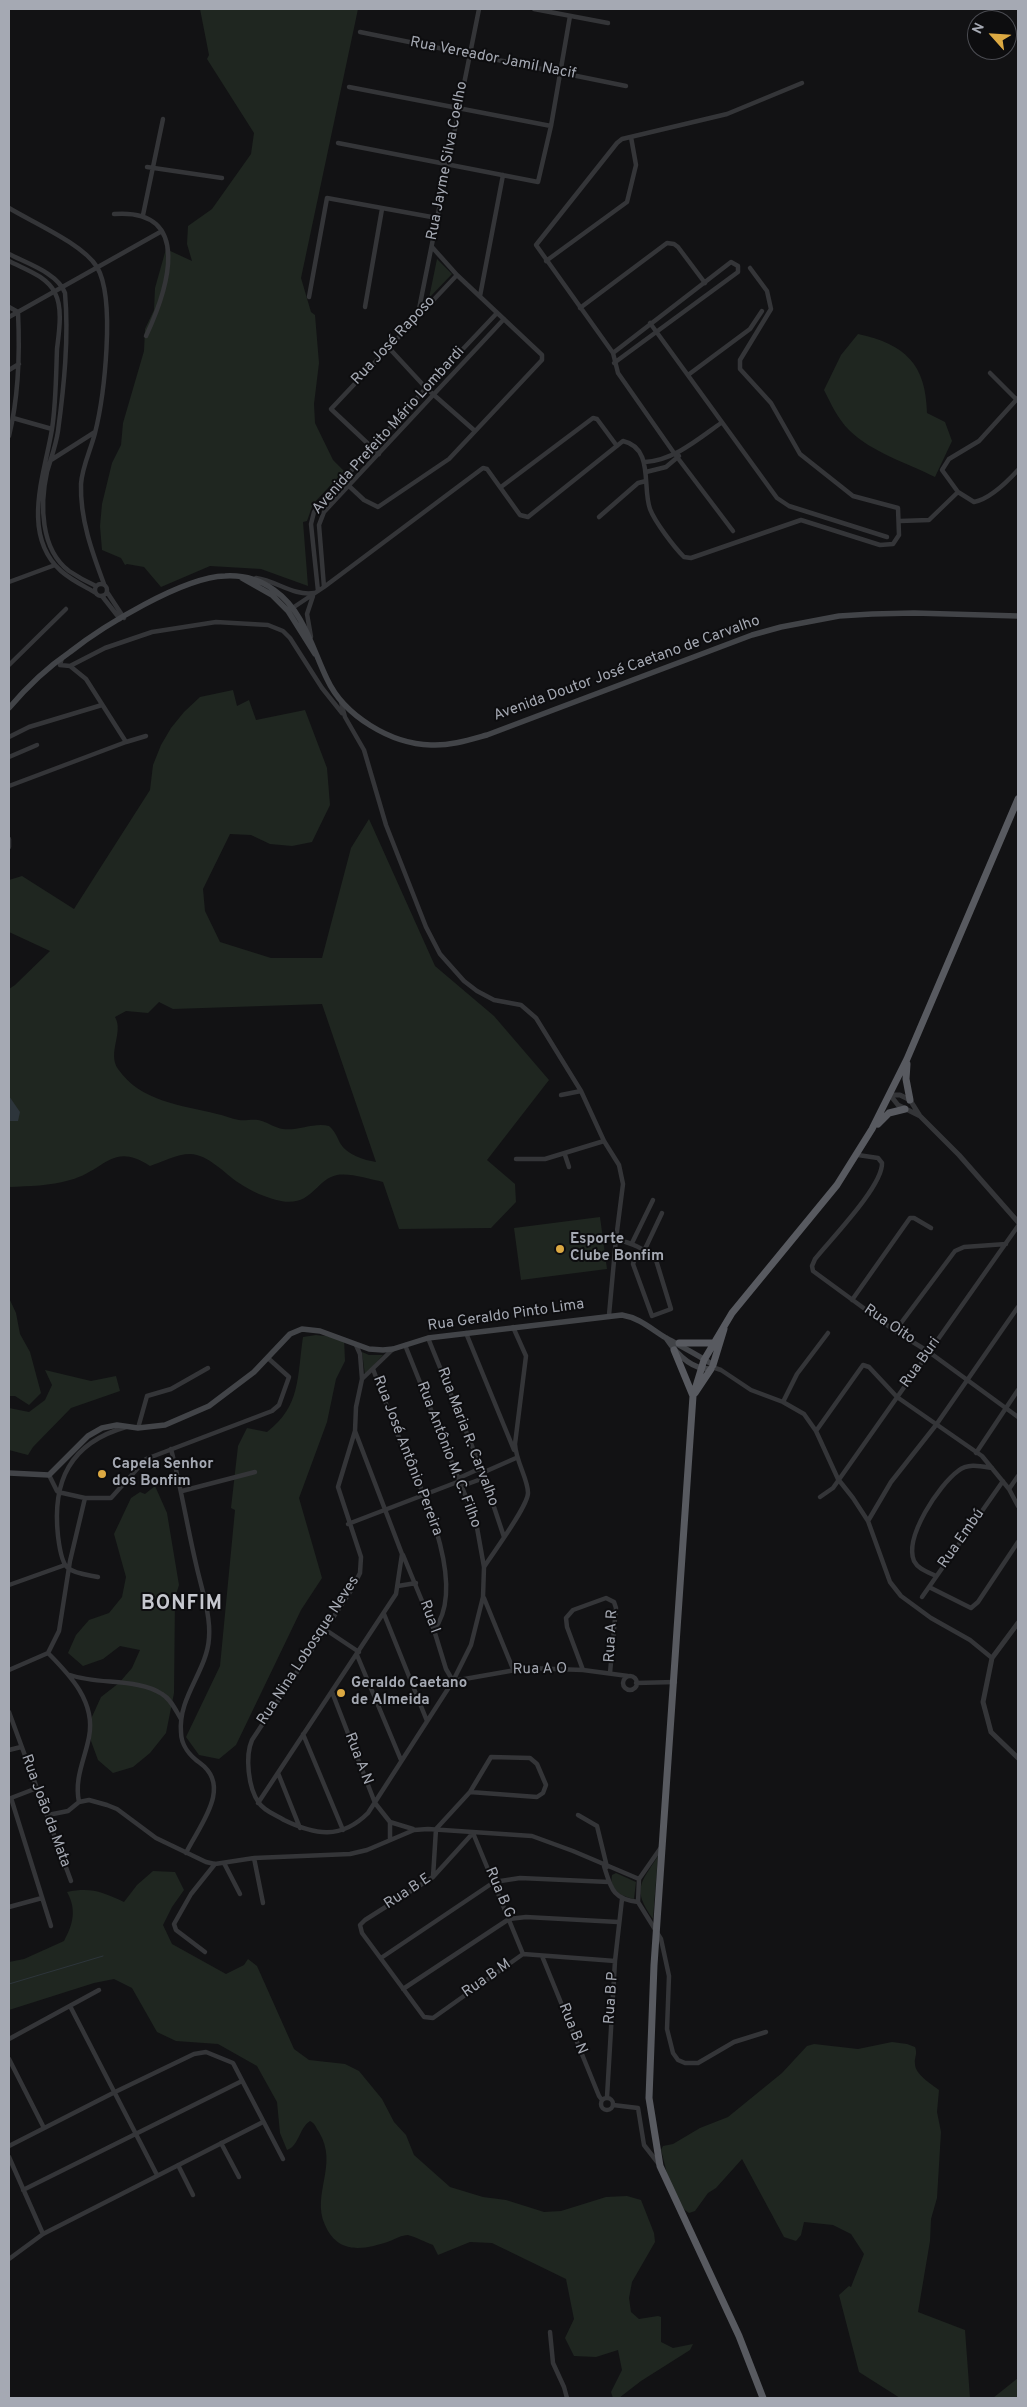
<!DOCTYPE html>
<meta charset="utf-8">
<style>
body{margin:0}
#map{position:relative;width:1027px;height:2407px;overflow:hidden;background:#121214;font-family:Overpass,sans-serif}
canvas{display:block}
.frame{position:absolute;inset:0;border:10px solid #a5a9b3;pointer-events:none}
.north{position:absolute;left:967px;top:10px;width:50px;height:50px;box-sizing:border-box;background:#0d0d0f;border:1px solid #4a4b51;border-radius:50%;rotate:296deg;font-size:14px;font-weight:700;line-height:20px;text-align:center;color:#a5a9b3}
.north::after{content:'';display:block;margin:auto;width:18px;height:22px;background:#dca942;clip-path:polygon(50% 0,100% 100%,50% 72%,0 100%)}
</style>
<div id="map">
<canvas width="1027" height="2407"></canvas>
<div class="frame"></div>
<div class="north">N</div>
</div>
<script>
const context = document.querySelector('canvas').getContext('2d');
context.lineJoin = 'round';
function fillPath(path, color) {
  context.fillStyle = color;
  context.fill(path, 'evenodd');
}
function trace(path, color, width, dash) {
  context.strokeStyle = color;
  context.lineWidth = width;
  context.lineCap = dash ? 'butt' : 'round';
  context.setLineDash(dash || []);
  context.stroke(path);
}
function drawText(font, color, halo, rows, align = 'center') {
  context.font = font + ' Overpass,sans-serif';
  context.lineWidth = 4;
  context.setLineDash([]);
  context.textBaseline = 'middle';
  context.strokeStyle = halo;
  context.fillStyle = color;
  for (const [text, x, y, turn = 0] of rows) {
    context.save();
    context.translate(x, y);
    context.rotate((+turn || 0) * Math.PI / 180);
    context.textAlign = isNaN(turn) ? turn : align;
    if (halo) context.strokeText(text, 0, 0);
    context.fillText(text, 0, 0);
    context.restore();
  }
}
const green = new Path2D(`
 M200,9H358L301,278L311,312L315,315L319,363L314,404L315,423L333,460L344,471L313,504L307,521L303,522L308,586L261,569L210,566L161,587L144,567L127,564L125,565L121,558L102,550L100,526L102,504L112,463L121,445L123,423L144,351L145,329L154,310L155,288L166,249L192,261L187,244L188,226L212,209L251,154L254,133L207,59L209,55Z
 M437,259L452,274L429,298Z
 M858,334C905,344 926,364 927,413L945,422L952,441L935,477C907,463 871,452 849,430C838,419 831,404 824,390L841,355Z
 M233,690L237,706L249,700L256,720L305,710L327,768L330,805L312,842L292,846L270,844L251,835L230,834L203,889L205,911L220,942L271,958H322L351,848L369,819L435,966L494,1016L549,1080L487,1160L515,1184L516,1202L491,1228L399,1229L383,1182C369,1179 351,1173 337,1175C316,1179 312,1207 281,1201C266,1198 251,1191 239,1183C225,1174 208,1154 190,1154C177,1154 162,1162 150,1166C112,1141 105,1171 70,1180C50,1186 29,1186 9,1187V989L15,985L50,951L9,932V880L22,876L74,909L150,790L153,765L161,745L171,728L184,712L200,697ZM159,1002L173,1009L322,1004L376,1162C364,1160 347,1155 340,1143C337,1137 335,1131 329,1126C315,1122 298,1131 283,1129C275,1128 269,1123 262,1121C255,1118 246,1121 239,1120C231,1119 224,1115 217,1114C181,1105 141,1102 118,1069C107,1053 124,1032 115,1017L126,1011L148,1013Z
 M600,1217L607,1269L521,1280L514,1228Z
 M9,1298L16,1313L20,1334L30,1352L41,1393L29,1405L15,1396H9Z
 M316,1335L344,1338L345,1361L336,1379L327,1422L299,1498L322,1578L301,1610L236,1745L219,1759L199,1755L186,1737L220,1666L235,1510L231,1508L238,1446L247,1428L267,1432C301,1406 297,1377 303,1337Z
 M362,1352L369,1355H383L365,1375Z
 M45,1370L91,1381L116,1376L120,1391L71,1408L33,1447L28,1455L9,1450V1408L29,1412L45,1400L52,1385Z
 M155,1486L167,1513L179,1585L175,1598L174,1693L166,1733L150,1753L133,1767L113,1773L98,1760L91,1741V1719L101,1697L119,1683L132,1668L140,1650L120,1646L103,1659L83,1666L68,1653L76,1635L89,1620L109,1613L122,1597L126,1577L114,1534L131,1498L140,1492L145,1494Z
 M658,1856L653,1919C632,1889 640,1884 658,1856Z
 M153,1871L175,1872L184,1890L172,1907L163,1925L172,1944L226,1974L244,1965L248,1959L257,1966L294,2049L309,2060L345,2064L359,2071L382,2099L394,2122L406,2135L414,2155L450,2187L483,2197L506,2200L544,2212L561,2211L606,2197L627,2196L641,2200L654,2233L655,2242L632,2282L629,2298L631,2312L639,2319L658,2316L661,2317V2342L673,2348L693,2344L690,2350L641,2381L619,2398H613L611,2392L622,2370L618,2350L596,2357L574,2356L565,2338L574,2319L566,2279L492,2243L470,2242L438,2255L433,2245C425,2242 416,2237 408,2235C402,2235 395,2239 390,2241C364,2250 338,2255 325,2225C311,2194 339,2165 319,2132C316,2128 315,2123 310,2121C299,2128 299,2146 287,2150L280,2133L277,2102L257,2066L218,2044L176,2041L157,2032L132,1988L114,1979L94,1983L9,2010V1962L24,1959L64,1941C73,1924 77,1910 67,1892C91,1887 102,1892 124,1902L137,1885Z
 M616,1873L636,1882L634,1899C621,1896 609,1890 612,1875Z
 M892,2042L907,2044L915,2047C918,2054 914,2057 915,2064C915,2074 931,2084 939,2090L937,2112L941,2132L937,2198L931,2219L930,2241L918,2312L965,2330L970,2398H900L859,2372L839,2295L849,2286L851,2287L864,2254L851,2234L833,2225L804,2222L801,2235L796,2241L784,2237L742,2159L716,2188L708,2193L695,2211L689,2213C670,2201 667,2170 661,2150L663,2146L673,2144L700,2128L728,2117L782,2073L807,2046L814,2044L858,2049Z
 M1018,2378V2398H993Z`);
const water = new Path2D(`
 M9,1096L20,1112L18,1121H9Z`);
const stream = new Path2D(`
 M9,1984L103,1956`);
const minor = new Path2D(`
 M534,9L608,23
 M360,32L626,86
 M349,87L551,126
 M338,143L538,182L551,126L570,16
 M147,167L222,178
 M9,208C32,222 83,244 97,267C116,299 104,397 95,433C91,449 82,467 81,484C80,519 92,552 104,584
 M114,214C195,208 167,291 146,336
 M143,215L163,119
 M9,254C26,263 58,273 65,293C69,338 64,386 58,431C56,445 51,458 47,472C40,504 40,549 69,571C78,577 87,582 96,586
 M9,261C24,269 47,276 55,293C63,308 59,332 57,349C56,376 56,403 52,429C45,473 20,534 61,571C71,580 84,586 96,593
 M546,261L627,202L636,165L631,137
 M480,296L503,175
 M309,297L327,198L437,218
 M9,307L18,312C20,353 19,395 9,436
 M365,307L382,209
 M580,308L667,243L674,244L678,247L705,283
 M418,314L479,9
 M9,317L162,231
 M650,323L777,498L789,506L887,537
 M389,348L426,388L475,431
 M613,353L731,262L738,266V272L614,363
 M9,370L19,364
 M990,373L1017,400
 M688,375L750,329L762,311
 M1018,398L979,441L949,459L942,470L958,492L974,502C990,499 1007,482 1018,470
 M13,418L52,429
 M379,454L331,409L457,275
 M51,460L95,432
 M645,462C674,460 697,440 721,423
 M646,472L666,467L679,456
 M349,486L364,500L378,507L449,459L542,360V355L457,275L432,247
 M501,487L593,418L597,419L617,446
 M599,517L638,483L646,481
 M900,521L929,520L958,492
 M733,531L674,453L618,373L613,353L536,245L617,143L622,139L727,114L802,83
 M256,578C277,581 293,596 314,593
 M9,582L55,565
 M95 590a6 6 0 1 1 12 0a6 6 0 1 1-12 0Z
 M324,587L319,525L324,512L504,319
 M318,591L311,524L314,512L426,388L497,313
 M107,592L124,618
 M102,596L120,619
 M291,609L324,587L483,468L487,469L520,515L528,517L623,441C654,448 642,487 650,509C655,522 674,547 684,557L691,558L801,520L880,545L893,544L899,535L898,508L853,496L800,454L771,403L740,369V360L771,309L767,291L750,268
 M311,637L307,614L313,596
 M62,658L60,665L70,666L86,679L126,742
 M9,665L66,609
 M70,666L105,648L152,632L216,622L268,625L283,631L290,638L322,688L342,713
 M341,702L345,717L364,750L386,825L426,927L440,954L464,981L477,991L494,1000L521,1005L536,1018L581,1091L604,1141L619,1165L623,1184L616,1239L609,1315
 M9,737L29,727L102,705
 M9,757L37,745
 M9,786L126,742L146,736
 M9,839V847
 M561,1095L581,1091
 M565,1155L569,1167
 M858,1155L878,1158L882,1163C883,1186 830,1240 815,1259L812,1266L813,1271L895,1331L929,1352L1018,1417
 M516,1159H545L604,1141
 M616,1239C630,1243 645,1248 656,1260L671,1309L652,1316L633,1264L634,1261L644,1251L662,1213
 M632,1243L653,1200
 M852,1300L910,1218H914L931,1228
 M895,1331L955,1251L964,1247L1006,1244
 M466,1333L514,1450
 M428,1338L481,1468L504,1537
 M356,1345L360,1354L362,1379L393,1349
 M712,1367L721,1370L751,1390L783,1402L804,1414L816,1431L838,1479L853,1498L868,1521L890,1582L901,1596L931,1618L970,1640L992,1658
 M373,1369C381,1390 389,1412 397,1433C417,1480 470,1583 434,1630
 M362,1379L356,1407L355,1431L338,1487L361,1557L360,1573L352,1589L252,1740C245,1756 248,1788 259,1803C264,1811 276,1815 284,1820C315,1835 341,1840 368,1813L453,1681L471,1645L483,1597L484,1567L476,1522L405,1345
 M783,1402L797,1374L828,1333
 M138,1428L147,1396L171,1389L208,1368
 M816,1431L863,1365L869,1367L897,1397L982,1456L1009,1489L1018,1506
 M171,1449C181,1487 187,1526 196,1564C201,1587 211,1615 209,1638C207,1671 178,1697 181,1732C181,1745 190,1756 200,1763C233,1787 199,1826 186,1853
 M976,1453L1018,1390
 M482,1473L516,1458
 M49,1475L57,1491
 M459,1478L481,1468
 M462,1486L484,1478
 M1009,1489L1018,1476
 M182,1491L255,1472
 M58,1492L85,1498H111L146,1459L272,1411L279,1405L289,1377L269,1359
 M820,1497L833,1488L1018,1226
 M868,1521L891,1482L936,1425L1018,1307
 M348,1524L460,1481
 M403,1555L434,1630L446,1669L453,1681L527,1668L583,1670L628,1676
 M484,1567C493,1553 528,1506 528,1493C528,1479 516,1462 515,1444L526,1356L513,1327
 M936,1576C928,1572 918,1569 914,1561C904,1537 939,1485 958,1471C968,1463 980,1466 992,1468
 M98,1577C89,1575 75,1574 68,1568C61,1563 59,1544 58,1536C52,1481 70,1443 126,1427
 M9,1585L65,1565
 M398,1586L416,1583
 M929,1587L971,1608L978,1602L1018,1542
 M922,1597L1003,1481
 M484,1598L513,1669
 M384,1614L427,1721
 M326,1630L359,1652
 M48,1653C70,1675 96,1702 89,1737C85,1759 74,1778 79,1802
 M357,1655L401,1760
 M9,1670L48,1653L59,1631L70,1561L85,1498
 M583,1670L567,1627L566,1618L573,1610L606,1598L614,1602L616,1608L610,1673
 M70,1675C98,1685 138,1678 162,1694C171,1699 176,1711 181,1719
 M623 1683a7 7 0 1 1 14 0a7 7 0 1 1-14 0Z
 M636,1683L675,1682
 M332,1692L375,1803L390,1822
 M9,1712L71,1881
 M303,1734L343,1830
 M9,1750L21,1747
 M278,1773L300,1828
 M37,1788L11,1798L51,1926
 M258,1803L396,1594L402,1554L355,1431
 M48,1815L68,1811L79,1802L89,1800L107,1805L117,1809L156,1838L206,1862L215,1864L254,1858L350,1854L367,1850L414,1830L428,1829L532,1836L573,1851L639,1879
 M578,1815L597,1826L607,1867
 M390,1822L413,1829
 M473,1833L433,1877L365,1920L360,1925L362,1933L424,2017L433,2018L523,1954L615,1961
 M473,1833L523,1954
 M390,1839V1822
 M662,1846L639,1879L638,1902L661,1939L669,1976L667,2029L673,2053L678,2060L685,2063H698L734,2042L766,2032
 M254,1858L263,1903
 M224,1863L240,1894
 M604,1866C611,1888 612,1899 638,1902
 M433,1877L436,1829L470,1792L491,1757L530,1758L537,1764L546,1785L543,1793L537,1797L470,1792
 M9,1907L42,1898
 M205,1952L176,1930L174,1924L191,1894L215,1864
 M542,1956L599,2096L602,2100
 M381,1958L494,1882L520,1878L609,1882
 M403,1989L509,1919L526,1917L618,1922
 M70,2006L157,2175
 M9,2039L99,1990
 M9,2059L44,2128
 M607,2097L615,1961L622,1899
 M601 2104a6 6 0 1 1 12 0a6 6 0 1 1-12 0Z
 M613,2105L638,2108L644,2145L658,2163
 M221,2143L239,2177
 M9,2146L115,2092L194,2054L206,2052L233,2063L283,2159
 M9,2157L43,2234
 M178,2165L193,2195
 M23,2190L242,2081
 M9,2259L43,2234L263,2122
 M550,2332L553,2363L564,2387L567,2398`);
const tertiary = new Path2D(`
 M890,1095H900L910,1100L920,1116L959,1155L1018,1222
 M890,1095L898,1105L920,1116
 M1018,1623L992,1658L983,1702L991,1732L1018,1758`);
const secondary = new Path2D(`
 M242,578L272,595L288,611L315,654
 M9,708C26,688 48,667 70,652C103,626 183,577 225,576C243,575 259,579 274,590C304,611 312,648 327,679C344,716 391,744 431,745C450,746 469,740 487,735L752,635L781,627L839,616L872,614L914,613L1018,616
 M9,1473L49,1475L88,1436L102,1428L117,1425L138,1428L165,1425L209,1406L254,1372L290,1334L302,1329L320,1331L369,1349L383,1350L393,1349L428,1338L622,1315C640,1318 651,1329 666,1338C682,1347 698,1355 713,1365L711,1369C691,1370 676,1353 666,1338`);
const trunk = new Path2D(`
 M907,1064L906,1079L910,1100
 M878,1124L889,1113L905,1109
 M679,1343H713
 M674,1350L693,1396
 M713,1365L724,1329
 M695,1393L711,1369
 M763,2398L739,2336L660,2166L649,2098L654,1965L693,1396L704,1360L732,1313L837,1185L872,1129L907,1059L1018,799`);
const markers = [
 [560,1249,5,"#dca942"],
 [102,1474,5,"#dca942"],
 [341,1693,5,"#dca942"]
];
const streetNames = [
 ["Rua Vereador Jamil Nacif",493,59,11],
 ["Rua Jayme Silva Coelho",448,161,-79],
 ["Rua José Raposo",394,341,-47],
 ["Avenida Prefeito Mário Lombardi",389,431,-48],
 ["Avenida Doutor José Caetano de Carvalho",627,669,-20],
 ["Rua Geraldo Pinto Lima",506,1316,-8],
 ["Rua Oito",889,1325,34],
 ["Rua Buri",921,1363,-55],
 ["Rua Maria R. Carvalho",467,1437,69],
 ["Rua Antônio M. C. Filho",448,1455,69],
 ["Rua José Antônio Pereira",407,1456,69],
 ["Rua Embú",962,1539,-55],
 ["Rua I",429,1617,70],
 ["Rua A R",612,1636,-87],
 ["Rua Nina Lobosque Neves",309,1651,-57],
 ["Rua A O",540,1670,-1],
 ["Rua A N",358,1759,69],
 ["Rua João da Mata",45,1811,70],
 ["Rua B E",408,1892,-33],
 ["Rua B G",499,1893,67],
 ["Rua B M",487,1979,-35],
 ["Rua B P",612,1998,-86],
 ["Rua B N",572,2029,68]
];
const poiNames = [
 ["Esporte",570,1240],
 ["Clube Bonfim",570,1257],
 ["Capela Senhor",112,1465],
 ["dos Bonfim",112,1482],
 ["Geraldo Caetano",351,1684],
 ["de Almeida",351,1701]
];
const districtNames = [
 ["BONFIM",182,1605]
];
fillPath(green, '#1f2620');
fillPath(water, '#2d353b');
trace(stream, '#2d353b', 1);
trace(minor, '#343538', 4.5);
trace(tertiary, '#343538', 5);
trace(secondary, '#424448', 5.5);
trace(trunk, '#585a60', 7);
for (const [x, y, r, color] of markers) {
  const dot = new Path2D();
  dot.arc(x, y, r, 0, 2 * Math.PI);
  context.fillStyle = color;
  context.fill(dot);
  trace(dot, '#0d0d0f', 2);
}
drawText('15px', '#a5a9b3', '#0d0d0f', streetNames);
drawText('bold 15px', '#a5a9b3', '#0d0d0f', poiNames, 'left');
context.letterSpacing = '1px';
drawText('bold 20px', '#c6c8cf', '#0d0d0f', districtNames);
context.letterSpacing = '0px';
</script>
